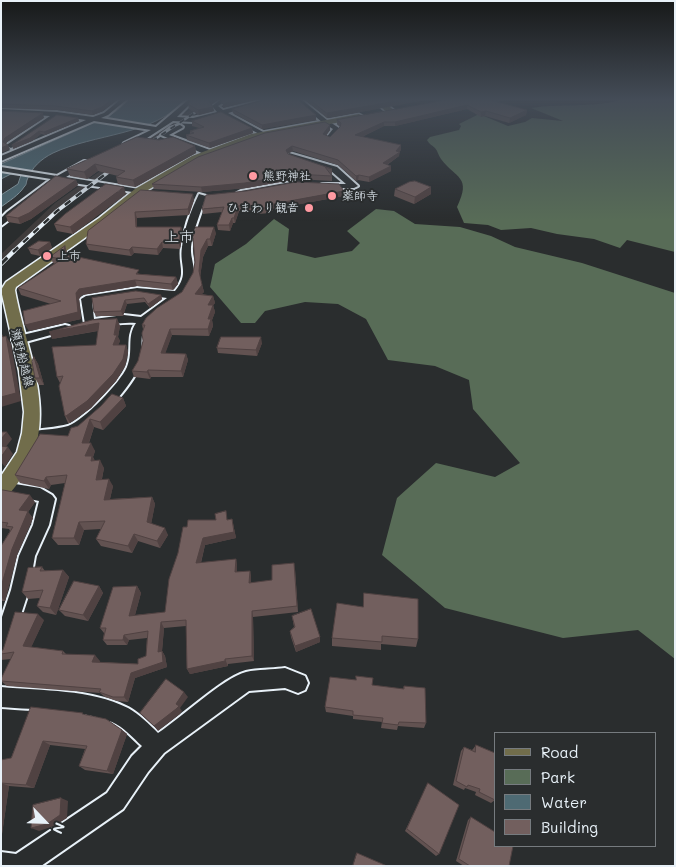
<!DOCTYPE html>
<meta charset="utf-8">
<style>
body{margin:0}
#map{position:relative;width:676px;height:867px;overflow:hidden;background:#2a2d2e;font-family:Mali,sans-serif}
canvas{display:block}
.frame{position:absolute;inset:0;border:2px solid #e8f1f8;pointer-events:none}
.legend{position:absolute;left:494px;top:732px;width:162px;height:115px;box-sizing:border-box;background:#2a2d2e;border:1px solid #767b7f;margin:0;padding:6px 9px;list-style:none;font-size:15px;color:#e8f1f8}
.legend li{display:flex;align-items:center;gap:10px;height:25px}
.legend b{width:25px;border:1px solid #767b7f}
.north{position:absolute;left:20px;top:797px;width:50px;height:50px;-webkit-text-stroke:4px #2a2d2e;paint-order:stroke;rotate:114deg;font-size:14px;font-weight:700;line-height:20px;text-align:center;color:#e8f1f8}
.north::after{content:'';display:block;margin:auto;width:18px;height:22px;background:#e8f1f8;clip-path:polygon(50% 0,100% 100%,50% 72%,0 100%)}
</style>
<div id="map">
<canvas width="676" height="867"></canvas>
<div class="frame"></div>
<ul class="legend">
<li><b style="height:6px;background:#716d4b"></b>Road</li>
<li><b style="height:14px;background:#586c57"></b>Park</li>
<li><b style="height:14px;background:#4e6a73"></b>Water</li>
<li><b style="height:14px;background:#725f5e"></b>Building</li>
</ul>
<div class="north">N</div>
</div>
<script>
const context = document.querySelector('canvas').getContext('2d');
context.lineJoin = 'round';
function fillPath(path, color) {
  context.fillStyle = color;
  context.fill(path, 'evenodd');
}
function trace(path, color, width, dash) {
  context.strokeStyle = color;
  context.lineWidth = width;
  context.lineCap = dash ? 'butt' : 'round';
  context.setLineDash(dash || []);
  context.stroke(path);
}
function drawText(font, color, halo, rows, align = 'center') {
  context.font = font + ' Mali,"Klee One",sans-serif';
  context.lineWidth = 4;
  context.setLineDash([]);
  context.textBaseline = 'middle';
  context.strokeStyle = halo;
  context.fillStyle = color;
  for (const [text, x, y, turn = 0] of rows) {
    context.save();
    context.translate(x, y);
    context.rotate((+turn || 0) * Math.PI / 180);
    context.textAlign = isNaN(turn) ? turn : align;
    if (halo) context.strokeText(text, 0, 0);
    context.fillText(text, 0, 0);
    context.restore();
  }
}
const built = new Path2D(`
 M205,100H217L78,193L48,219L1,267V254L55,203L182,113L187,112Z`);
const green = new Path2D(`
 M620,100H675V252L627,240L620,248L594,239L557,234L531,228L501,230L488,225L464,223L457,207C472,176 456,179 441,159C438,155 438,151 435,148C432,145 429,144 427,140L430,137L459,130L461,126L459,124L479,114L508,126L525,122L532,118L563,121L531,108C560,103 591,108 620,100Z
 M376,209L394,211L415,224L460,227L491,236L515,247L582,263L675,293V659L638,630L563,638L445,608L382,555L397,498L436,463L495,477L520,463L473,409L469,380L435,366L388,360L366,319L338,304L305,302L265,311L255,323H241L210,287L215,264L246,244L274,219L289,229L287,251L315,258L352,251L360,243L347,231Z`);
const water = new Path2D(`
 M129,100H184C156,135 93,134 53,153C41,159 32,167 27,180C26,183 27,184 24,187C19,195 9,201 1,207V195L18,184L21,175L11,174L1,179V164L109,116L119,109Z`);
const minor = new Path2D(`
 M120,100H126L108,115L101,118L156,127L188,100H194L177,117L193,118L217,112L212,106L220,100H227L218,106L223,110L262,100H271L228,113L265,133L266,134L263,136L222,114L193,122L173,121L147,138L127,147L123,145L124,143L151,130L94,121L1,161V156L86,120L58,116L11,148L7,146L8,144L50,116L1,113V109L57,112L93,117L104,113Z
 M296,100H302L327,120L339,128V130L330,140L325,139L333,129L323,123Z
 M180,125L183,127L182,128L169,135L210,150V154H204L161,135L170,128Z
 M289,153L337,167L358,186L354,188H319L318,186L322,184H346L331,171L289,157Z
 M84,161H87V165L66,177L139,189L143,191L139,193L60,181L1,226V218L7,212L51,179L1,171V167L57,176Z
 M291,182H294V186L241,195L237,193L241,191Z
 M199,194L206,196C201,213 193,229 191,247C190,259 197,269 192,280C183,304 161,304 147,323C137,336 145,352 139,367C131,386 100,421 81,431C70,437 57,438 45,440C38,441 32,443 26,441L24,437L26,433C40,429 54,430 68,426C84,420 120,383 127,367C134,350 126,338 136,323C119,321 101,328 85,324L81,299L86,296L137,288L175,291C190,273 179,266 182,247C184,229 191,210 199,194ZM137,294L167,298L141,317L124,315L94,319L92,301Z
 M65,325L69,326L71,328L69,330L18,344L12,340L14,337Z
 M3,482L40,488L52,495L55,499L49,525L35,556L29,590L10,648L8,655L1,657V620L11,590L19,556L33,525L39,501L1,493V483Z
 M285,668L305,676L308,683L305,690L298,693L285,688L249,691L164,753L148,772L123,809L41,866H1V852L16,854L107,793L132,756L142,746C133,738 124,727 112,722C78,709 37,710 1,707V687C43,691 90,689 128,708C139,714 149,724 158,733C181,718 223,678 246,672C258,669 272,670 285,668Z`);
const major = new Path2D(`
 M372,100H381L395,111L388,113Z
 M359,114L363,116L362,118L256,138L198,160L143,193L107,222L16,287L15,290C26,353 61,417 22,477C16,485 11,495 1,499V476L17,452L22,433L24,412L19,371L1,290L6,282L99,218L135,189L192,156L251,134Z`);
const railFar2 = new Path2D(`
 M143,147L214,100
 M114,168L119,164`);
const railFar1 = new Path2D(`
 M13,252L57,211L116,166`);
const rail = new Path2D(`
 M1,264L14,251`);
const wall = new Path2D(`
 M1,100L103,111L93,115L57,110L1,108Z
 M305,100H426L327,118Z
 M497,102L527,110L526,115L509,123L485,116L481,117L467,109L395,126H384L362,137L401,145V150L399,152V156L387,165L391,171L369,182L358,180L356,181L338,165L293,151L288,154L332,169V174H330L332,176V181L297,179L246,188L202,192L154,189L152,184L330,125V130L326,136L330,137L340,127L337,124V120Z
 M188,104L212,105L214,111L199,115L189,109Z
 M232,109L316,115V120L262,129L233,113Z
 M57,115L78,118L79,121L45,135L41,134L32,141L13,149Z
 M192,121L252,128L253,133L210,148L187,140L186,135L190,134V131L199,128L192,126Z
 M195,146L196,153L135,187L118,184L116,177L118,176L98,171L87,179L70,176L67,169Z
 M76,180L78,185L31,219L20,224L8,222L6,216Z
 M395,189L431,194L414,204L394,196Z
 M141,190L194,200L189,215L137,218V227H181L183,233L180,249L163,248L158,255L134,253L131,256L89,250L86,244Z
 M126,194L73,234L57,231L54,224Z
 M344,196L273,209V211H269V213L259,214V210L239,211L235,223H233L230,231L218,230L217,225L222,212L203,214L202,209Z
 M216,233L212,246H208L203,257L200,277L204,292L201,294L213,296L215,303L213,305L215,312L212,320L213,326L209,336L172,335L165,353L186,354L188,360L183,377H151L150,379L134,377L132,371L138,361L143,341V329L142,325L182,292L193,273L195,262L193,238Z
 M50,242L52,248L40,256L31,254L28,248Z
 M65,246L67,253V256L140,274L176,277L178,284L173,290L137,286L82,295L79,299L81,319L29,331L51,304L21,295L18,288L55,264L53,263L50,257Z
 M161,295L162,299L150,308L145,302L127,304L123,316H96L94,312L92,298Z
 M117,319L120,326L118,337L120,341L118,345H126L128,352L125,366L116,381L91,408L70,423H68L65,416L60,383L57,377L96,345L98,331L52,339Z
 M262,343L257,356L218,353L217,348Z
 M34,357L38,364L44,385H39L35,378Z
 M123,398L126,406L103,430L94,427L89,443L95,451L93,457L95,461L104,468L102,479L113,486L110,499L152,497L155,504L151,524L168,535L160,548L138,541L132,553L101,546L96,539L101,529L84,530L79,545H58L52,538L65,483L51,485L49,489L20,483L15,475L68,436L78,426Z
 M1,491L35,502L28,512L33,518L17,555L5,601H1V546L10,531L9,529L1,528Z
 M232,519L236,538L205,545L201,563L236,559L237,566V572L250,571L251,577V583L272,580L295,569L298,612L253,617L254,661L228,664V666L190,674L187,669L186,626L164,628L162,651L165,656L167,667L135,678L128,702L117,701L105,697L100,693L7,686L1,681V679L11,659L1,660V651L44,620L31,647L63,651L67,655L100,661L99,662L138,664L146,656L147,638L129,640L127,645H107L103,640L104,633L100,628L137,586L141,593L135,615L165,612L187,527Z
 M42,567L45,571L63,570L69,577L56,615L43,612L37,606L40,598L28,599L22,592Z
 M99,586L103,593L88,621L65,616L59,610Z
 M337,603L418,639L416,647L381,644V650L332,646V638Z
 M292,616L320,642L296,652L291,637L290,631L294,627Z
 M372,685L403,689L404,686L426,723L424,728L398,726L397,730L381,728L382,722L353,719V716L326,712L325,707Z
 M86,715L122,730L127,734L113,774L85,770L79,766L85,749L50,745L34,788L9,786L2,834H1V760L11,758Z
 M476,745L495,753V800L491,803L475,795L476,792L465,788L464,790L453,785L461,751L464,747L472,750L473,749Z
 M428,783L439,854L436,856L405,831Z
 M471,817L509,866H464L456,861L468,820Z`);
const shadedWall = new Path2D(`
 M111,100H117L103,111L93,115L92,111Z
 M212,100H218L210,106L209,101Z
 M238,100H256L223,108V104Z
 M403,100H426L327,118V113Z
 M489,100H507L488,104Z
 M467,105V109L395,126V122Z
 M213,107L214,111L199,115L198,110Z
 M527,110L526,115L509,123L510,118Z
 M486,111L485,116L481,117V112Z
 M43,113L44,118L7,142L5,146L8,145L10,149L1,153V148L5,138Z
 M316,115V120L262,129V125Z
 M78,118L79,121L45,135L44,132Z
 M384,122V126L355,140V135Z
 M330,125V130L323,139V134Z
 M252,128L253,133L210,148L209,143Z
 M39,131L41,134L32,141L13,149L12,145Z
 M401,145V150L398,152H400L399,156L382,168L383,163Z
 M195,146L196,153L135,187L133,180Z
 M292,146L293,151L286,154V150Z
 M95,164L98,171L87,179L84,172Z
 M391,166V171L369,182V177Z
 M296,174L297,179L246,188L202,192L201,187Z
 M359,175L358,180L356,181V176Z
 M76,180L78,185L31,219L20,224L18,218Z
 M124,187L126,194L73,234L70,227Z
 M431,187V194L414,204L415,197Z
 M344,191V196L273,209V204Z
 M193,194L194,200L189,215L188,209Z
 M238,206L239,211L235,223L234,218Z
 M135,212L137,218V233L136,227Z
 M232,218L233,223L230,231L229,225Z
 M181,227L183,233L180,249L179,243Z
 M214,227L216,233L212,246L210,239Z
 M207,239L208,246L203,257L200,277L199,271L201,250Z
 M50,242L52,248L40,256L38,250Z
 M162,242L163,248L158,255L157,249Z
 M65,246L67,253L65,266L62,259Z
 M132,247L134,253L131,256L129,250Z
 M176,277L178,284L173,290L171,284Z
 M135,280L137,286L82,295L79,299L81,319L29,331L25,325L76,293L79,289Z
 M202,285L204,292L197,300L195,294Z
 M161,295L162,299L150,308L148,304Z
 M213,296L215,303L209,311L208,305Z
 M125,300L127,304L123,316L121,311Z
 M213,305L215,312L212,320L213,326L209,336L208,329V319Z
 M117,319L120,326L118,337L120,341L116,352L113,345Z
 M99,323L102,330L52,339L49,332Z
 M170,329L172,335L163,360L161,353Z
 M6,336L11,344L21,401L1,407V397Z
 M261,337L262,343L257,356L256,350Z
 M126,345L128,352L125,366L116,381L91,408L70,423L66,416Z
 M186,354L188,360L183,377L181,371Z
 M34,357L38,364L44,385L40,378Z
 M148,370L151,377L150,379L147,372Z
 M123,398L126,406L103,430L100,422Z
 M90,419L94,427L86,451L82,443Z
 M7,432L12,439L1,453V439Z
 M91,443L95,451L93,457L96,464L95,469L85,456Z
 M8,447L13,454L5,467L1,462V457Z
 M100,460L104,468L100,487L96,480Z
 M46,477L51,485L49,489L44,481Z
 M109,479L113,486L108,507L104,500Z
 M30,495L35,502L28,512L33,518L17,555L5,601L1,597V587L19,510Z
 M152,497L155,504L150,530L147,522Z
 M232,519L236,538L205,545L199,570L196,563L203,538Z
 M79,522L84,530L79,545L74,538Z
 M165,528L168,535L160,548L157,541Z
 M134,534L138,541L132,553L128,546Z
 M236,559L237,566V578L235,572Z
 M63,570L69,577L56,615L50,608Z
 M250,571L251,577V590L249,583Z
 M99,586L103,593L88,621L83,615Z
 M137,586L141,593L133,622L129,616Z
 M252,611L253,617L254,661L252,656Z
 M38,614L44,620L29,652L23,646Z
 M161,622L164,628L162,651L165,656L167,667L135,678L128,702L124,697L131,673L158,652Z
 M124,635L129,640L127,645L123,640Z
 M320,637V642L296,652L295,646Z
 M95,655L100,661L98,667L92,662Z
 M225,659L228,666L190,674L187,669Z
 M184,692L188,697L180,708L182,711L180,714L158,731L154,726L176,704Z
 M122,730L127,734L113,774L107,771Z
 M43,741L50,745L34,788L26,785Z
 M1,783L9,786L2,834H1Z
 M61,798L68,801L67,818L54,826L39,831L31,828Z`);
const building = new Path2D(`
 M1,100H111L102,107L92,111L56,106L1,104Z
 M192,100H212L209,101L213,107L198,110L188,104Z
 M224,100H238L223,104L221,102Z
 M264,100H298L316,115L262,125L232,109Z
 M310,100H403L327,113Z
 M446,100H490L527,110L510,118L486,111L481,112L467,105L395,122H384L355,135L401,145L396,151L400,152L383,163L391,166L369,177L359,175L356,176L338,160L292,146L286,150L288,154L332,169L325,167L332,176L296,174L245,183L201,187L152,184L198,157L265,133L325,122L330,125L323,134L330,137L340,127L341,123L337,120Z
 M1,111L43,113L5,138L3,142L8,145L1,148Z
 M221,112L252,128L209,143L186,135L194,133L190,131L204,127L192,121Z
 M57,115L78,118L44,132L39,131L30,138L12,145Z
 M137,137L159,140L173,137L195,146L133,180L116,177L125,171L95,164L84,172L67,169Z
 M56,176L76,180L29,213L18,218L6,216Z
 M415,181L431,187L415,197L395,189L409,182Z
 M297,182L339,184L344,191L273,204V206H269V208H259V205L238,206L234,218H232L229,225H217L224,207L202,209L206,195L246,191Z
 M106,184L124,187L70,227L54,224L65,214Z
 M141,190L193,194L188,209L135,212L136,227H181L179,243L162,242L157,249L132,247L129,250L86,244L88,231Z
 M196,227H214L210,239H207L201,250L199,271L202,285L195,294L213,296L208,305H213L208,319H211L208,329H170L161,353L186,354L181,371L148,370L147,372L132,371L138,361L143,341L142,333L145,325H142L146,318L157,308L182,292L193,273L195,262L193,238Z
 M39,241L50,242L38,250L28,248Z
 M65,246L62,259L69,255L139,270L136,274L176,277L171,284L135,280L79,289L76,293L78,312L25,325L23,311L61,301L18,288L62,259L50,257Z
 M136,291L161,295L148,304L144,298L125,300L121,311L94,312L92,298Z
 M117,319L114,335H117L113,345H126L123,359L113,374L87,401L66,416H65L59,386L63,376L57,377L52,347L96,345L99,323L49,332L92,320Z
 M1,333L3,337L6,336L16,393L1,397Z
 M221,337H261L256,350L217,348Z
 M34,357L40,378H35L32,362Z
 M112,394L123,398L100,422L90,419L82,443H91L85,456H92L91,461L100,460L96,480L109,479L104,500L152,497L147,522L165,528L157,541L134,534L128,546L96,539L105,521L79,522L74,538H52L67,475L46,477L44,481L15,475L40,434L68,436L71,428L78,426L101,406Z
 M1,432H7L1,439Z
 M1,446L8,447L1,457Z
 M3,490L30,495L19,510L28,511L12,549L1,587V546L13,527L6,526L8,523L1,522V491Z
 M226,511L227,520L232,519L234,532L203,538L196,563L236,559L235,572L250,571L249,583L272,580V565L294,563L297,606L252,611V656L225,659V661L187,669L186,620L161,622L158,652L162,651L163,662L131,673L124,697H113L99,692L101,689L1,681V679L14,652L1,654V651L3,650L15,612L38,614L23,646L63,651L62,654L95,655L92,662L138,664V659L146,656L148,631L124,635L123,640H103L106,628H100L113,587L137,586L129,616L165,612L169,579L178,553L183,527H187L188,520H216L215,514Z
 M42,567L40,571L63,570L50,608L37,606L43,590L22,592L28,568Z
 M74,581L99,586L83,615L59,610Z
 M364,593L418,599V639L382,636V642L332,638L337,603L363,607Z
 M311,609L320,637L295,646L290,631L295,627L292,616Z
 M356,676L373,678L372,685L404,689V686L425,688L426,723L399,722L398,725L382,723L383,718L353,715V711L325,707L330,677L356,680Z
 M166,679L184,692L176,704L179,706L176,709L154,726L140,713Z
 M31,707L83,713L82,714L106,719L122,730L107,771L79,766L87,746L43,741L26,785L1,783V760L11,758Z
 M476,745L495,753V800L479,792L480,789L468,785L467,787L456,781L464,747L475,752Z
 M428,783L459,805L439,854L407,829Z
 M61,798L60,815L47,824L31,828L33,805Z
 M471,817L495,832V846H513L509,866H470L459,859Z
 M357,853L387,866H353Z`);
const markers = [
 [253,176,5,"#ff9aa2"],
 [332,196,5,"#ff9aa2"],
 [309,208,5,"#ff9aa2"],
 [47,256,5,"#ff9aa2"]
];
const farPoinames = [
 ["熊野神社",263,176],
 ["薬師寺",342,196],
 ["ひまわり観音",299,208,"right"],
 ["上市",57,256]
];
const farStreetnames = [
 ["瀬野船越線",22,358,76]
];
const farQuarternames = [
 ["上市",179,237]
];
fillPath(built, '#403c3c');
fillPath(green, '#586c57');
fillPath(water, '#4e6a73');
trace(water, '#8ca0a8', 1);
trace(minor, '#e8f1f8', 4);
trace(major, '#e8f1f8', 3);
fillPath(minor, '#2a2d2e');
fillPath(major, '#716d4b');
trace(railFar2, '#e8f1f8', 2.5);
trace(railFar1, '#e8f1f8', 4);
trace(rail, '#e8f1f8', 4.5);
trace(railFar2, '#2a2d2e', 2, [5.5]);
trace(railFar1, '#2a2d2e', 2.5, [7]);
trace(rail, '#2a2d2e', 3, [9]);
fillPath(wall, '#625251');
fillPath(shadedWall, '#504242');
fillPath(building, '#725f5e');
trace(building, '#504242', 1);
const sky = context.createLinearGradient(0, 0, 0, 221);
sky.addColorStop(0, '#171919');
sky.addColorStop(0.45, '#444c57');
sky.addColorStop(1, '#444c5700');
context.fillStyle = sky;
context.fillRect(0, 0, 676, 221);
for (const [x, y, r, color] of markers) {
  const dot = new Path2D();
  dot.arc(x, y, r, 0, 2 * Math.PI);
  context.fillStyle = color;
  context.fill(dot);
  trace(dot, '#2a2d2e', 2);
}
drawText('12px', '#e8f1f8', '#2a2d2e', farPoinames, 'left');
drawText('12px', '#e8f1f8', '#2a2d2e', farStreetnames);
drawText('15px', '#e8f1f8', '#2a2d2e', farQuarternames);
</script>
